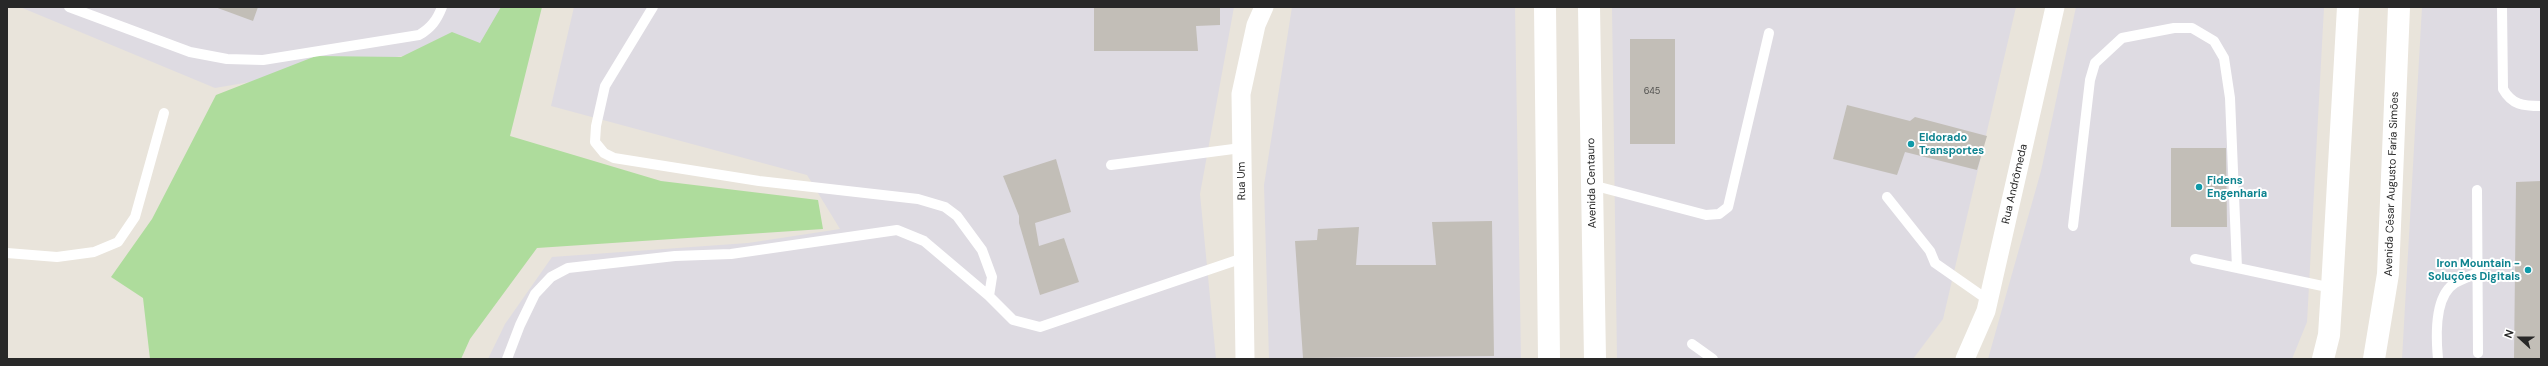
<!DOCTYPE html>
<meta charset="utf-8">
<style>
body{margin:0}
#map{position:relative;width:2548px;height:366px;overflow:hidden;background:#e9e4db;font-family:"DM Sans",sans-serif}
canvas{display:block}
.frame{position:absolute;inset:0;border:8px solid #282828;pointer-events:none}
.north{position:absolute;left:2500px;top:318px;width:40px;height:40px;-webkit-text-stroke:3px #fff;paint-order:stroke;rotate:291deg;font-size:11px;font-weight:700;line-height:16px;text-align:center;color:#282828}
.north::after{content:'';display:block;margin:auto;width:14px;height:18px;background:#282828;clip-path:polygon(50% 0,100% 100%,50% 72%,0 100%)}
</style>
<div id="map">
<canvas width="2548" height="366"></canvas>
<div class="frame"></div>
<div class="north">N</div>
</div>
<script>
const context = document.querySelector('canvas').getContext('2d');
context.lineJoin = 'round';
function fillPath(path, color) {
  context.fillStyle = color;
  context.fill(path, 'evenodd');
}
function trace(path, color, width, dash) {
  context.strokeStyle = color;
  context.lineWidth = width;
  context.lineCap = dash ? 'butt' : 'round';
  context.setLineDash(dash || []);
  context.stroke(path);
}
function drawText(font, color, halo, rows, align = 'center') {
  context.font = font + ' "DM Sans",sans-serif';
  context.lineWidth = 4;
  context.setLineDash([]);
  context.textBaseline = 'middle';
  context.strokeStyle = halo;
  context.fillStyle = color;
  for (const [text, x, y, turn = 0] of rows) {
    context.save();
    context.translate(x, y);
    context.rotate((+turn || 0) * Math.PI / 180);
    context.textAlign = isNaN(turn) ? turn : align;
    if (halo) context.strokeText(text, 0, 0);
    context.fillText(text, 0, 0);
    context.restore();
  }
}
const industrial = new Path2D(`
 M20,7H529L519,36L215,88Z
 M574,7H1234L1200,194L1216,359H488L505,324L552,257L748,243L840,229L807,175L551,106Z
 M1292,7H1515L1521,359H1269L1264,185Z
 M1612,7H2016L1943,319L1913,359H1617Z
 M2076,7H2324L2307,322L2292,359H1988L2041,171Z
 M2422,7H2541V359H2402Z`);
const green = new Path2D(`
 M501,7H542L510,136L661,181L818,200L823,229L537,248L470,339L461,359H150L143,298L111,277L152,219L216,95L316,56L401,57L452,32L480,43Z`);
const building = new Path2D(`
 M215,7H258L253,21Z
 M1094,7H1220V25L1196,26L1198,51H1094Z
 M1630,39H1675V144H1630Z
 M1847,105L1910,121L1915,117L1987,136L1977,170L1905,152L1897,175L1833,159Z
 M2171,148H2226L2227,227H2171Z
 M1056,159L1071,212L1035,223L1039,246L1064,238L1079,282L1040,295L1019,223V216L1003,176Z
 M2541,181V359H2514L2516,182Z
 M1492,221L1494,356L1303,358L1295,241L1317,240L1318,229L1359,227L1356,265H1436L1432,222Z`);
const lane = new Path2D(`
 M69,7L190,52L227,59L263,60L419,35C431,28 437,20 442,7
 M653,7L605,86L596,126L595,142L604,153L614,158L759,181L918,199L945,207L957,216L982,250L992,277L989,296
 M2502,7L2503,89C2512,105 2523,106 2541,106
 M1111,165L1241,148
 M1592,185L1706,215L1719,214L1728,207L1769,33
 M2477,190L2478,353
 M1887,197L1930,251L1935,263L1988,300
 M2073,226L2090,80L2095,63L2122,38L2174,28H2192L2214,41L2224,58L2230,98L2237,268
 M7,253L57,257L94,252L118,242L135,217L164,113
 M2195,259L2332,288
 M1692,344L1713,359
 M507,359L520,325L535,294L551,277L568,268L675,256L731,254L897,230L924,241L989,296L1013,320L1040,327L1243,258
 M2438,359C2436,338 2434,296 2455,283C2462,279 2470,276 2478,273`);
const street = new Path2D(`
 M1245,359L1241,94L1256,25L1264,7
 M1965,359L1986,311L2055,7`);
const secondary = new Path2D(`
 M1545,7L1549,359
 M1589,7L1595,359
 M2323,359L2329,335L2332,288L2348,7
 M2374,359L2388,274L2399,7`);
const markers = [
 [1911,144,4,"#0f9aa8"],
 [2199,187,4,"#0f9aa8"],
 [2528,270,4,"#0f9aa8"]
];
const numberNames = [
 ["645",1652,92]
];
const cultureNames = [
 ["Eldorado",1919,138],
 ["Transportes",1919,151],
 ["Fidens",2207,181],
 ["Engenharia",2207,194],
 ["Iron Mountain -",2520,264,"right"],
 ["Soluções Digitais",2520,277,"right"]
];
const streetNames = [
 ["Rua Um",1242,181,-91],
 ["Avenida Centauro",1592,183,-91],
 ["Rua Andrômeda",2015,184,-77],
 ["Avenida César Augusto Faria Simões",2392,184,-88]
];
fillPath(industrial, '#dedbe2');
fillPath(green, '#aedc9c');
fillPath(building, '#c2beb7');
trace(lane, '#fff', 10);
trace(street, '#fff', 19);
trace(secondary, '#fff', 22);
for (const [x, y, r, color] of markers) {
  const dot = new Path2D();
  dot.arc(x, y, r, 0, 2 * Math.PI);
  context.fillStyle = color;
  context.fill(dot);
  trace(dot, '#fff', 1.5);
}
drawText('9px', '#4e4e4c', null, numberNames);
drawText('bold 11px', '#0d838f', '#fff', cultureNames, 'left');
drawText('11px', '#282828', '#fff', streetNames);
</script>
